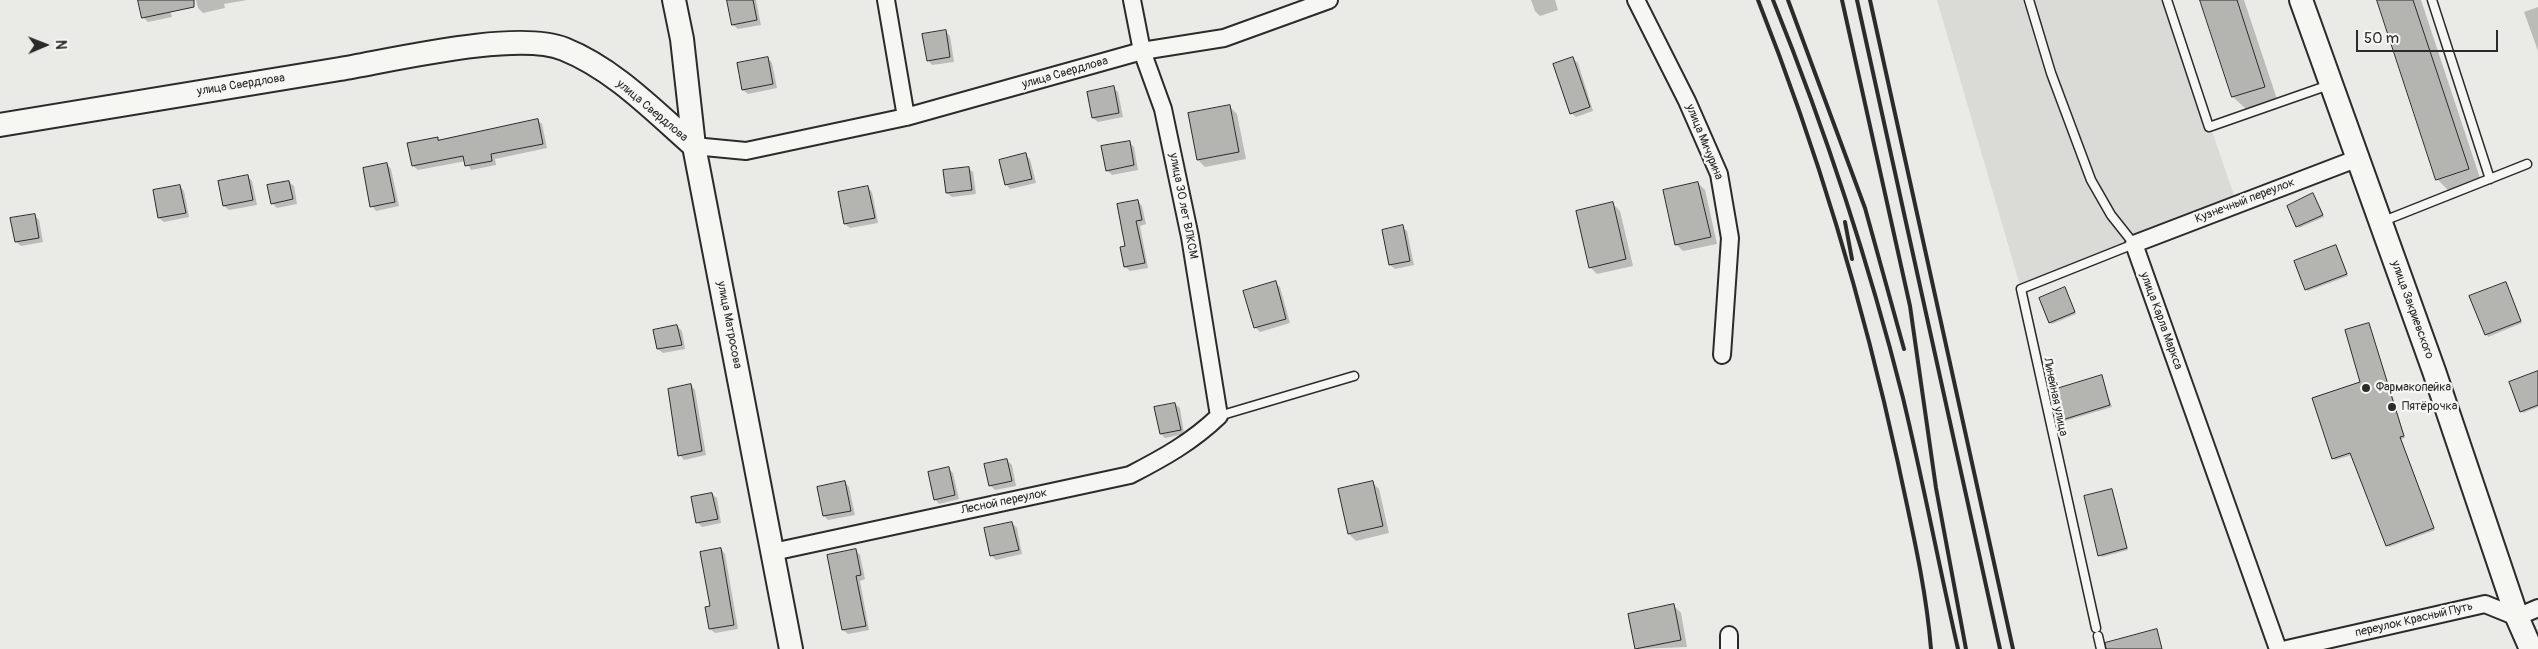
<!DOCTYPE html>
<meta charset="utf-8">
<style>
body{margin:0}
#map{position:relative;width:2538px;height:649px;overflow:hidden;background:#eaeae6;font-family:Pangolin,sans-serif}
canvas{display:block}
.north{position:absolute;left:20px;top:20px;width:50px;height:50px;-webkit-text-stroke:4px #f6f6f2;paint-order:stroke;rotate:89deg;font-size:14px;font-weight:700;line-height:20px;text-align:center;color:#2b2b2b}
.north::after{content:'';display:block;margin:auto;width:18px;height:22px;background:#2b2b2b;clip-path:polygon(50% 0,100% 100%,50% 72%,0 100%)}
.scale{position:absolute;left:2356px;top:30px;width:142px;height:22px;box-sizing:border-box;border:2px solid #2b2b2b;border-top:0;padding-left:6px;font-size:15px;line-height:18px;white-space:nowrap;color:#2b2b2b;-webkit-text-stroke:4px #f6f6f2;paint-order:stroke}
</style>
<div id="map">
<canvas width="2538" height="649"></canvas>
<div class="north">N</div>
<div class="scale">50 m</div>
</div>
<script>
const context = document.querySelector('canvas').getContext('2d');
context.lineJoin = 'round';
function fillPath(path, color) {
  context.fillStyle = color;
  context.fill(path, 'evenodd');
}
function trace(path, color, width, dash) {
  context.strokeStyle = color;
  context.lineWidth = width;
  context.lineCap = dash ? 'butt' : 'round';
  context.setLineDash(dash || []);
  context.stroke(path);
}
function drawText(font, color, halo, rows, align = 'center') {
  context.font = font + ' Pangolin,sans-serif';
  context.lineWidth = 4.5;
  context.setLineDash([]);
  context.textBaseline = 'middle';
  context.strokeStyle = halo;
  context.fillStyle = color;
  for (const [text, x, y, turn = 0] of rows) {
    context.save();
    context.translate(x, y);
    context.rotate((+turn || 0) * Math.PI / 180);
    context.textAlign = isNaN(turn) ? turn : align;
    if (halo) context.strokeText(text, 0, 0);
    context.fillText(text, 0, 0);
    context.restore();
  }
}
const built = new Path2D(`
 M1937,0H2167L2237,204L2021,289Z`);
const shadow = new Path2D(`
 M140,0H168L172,17L148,22L143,17Z
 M196,0H247L224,4L225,8L203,13L198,8Z
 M728,0H756L761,25L738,29L733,25Z
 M1531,0H1555L1558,10L1540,16L1535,11Z
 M2202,0H2244L2277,99L2246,109L2233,97Z
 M2378,0H2421L2481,181L2450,192L2437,179Z
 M2538,7V51L2524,12Z
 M946,32L950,36L954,62L932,65L928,60Z
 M768,58L772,63L777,88L748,94L743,90Z
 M1573,59L1578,63L1593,111L1576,117L1571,113Z
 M1113,88L1118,92L1123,117L1098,122L1093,118L1089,93Z
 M1230,107L1237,114L1246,159L1205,167L1198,160Z
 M537,120L542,124L547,148L495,159L496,165L471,170L466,161L418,170L413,166L437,139L439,141Z
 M1129,142L1134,147L1138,170L1112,175L1107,170Z
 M1025,155L1030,159L1036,183L1010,189L1006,184Z
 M387,164L391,169L399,206L376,211L372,206Z
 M968,168L973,172L976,194L952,197L947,193Z
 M248,177L252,181L257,205L229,210L224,206Z
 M289,182L294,186L297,204L277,208L272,203Z
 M1698,183L1705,190L1717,244L1683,251L1676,244Z
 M180,186L184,191L189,217L164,222L159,218Z
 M868,188L872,192L878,223L850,228L845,224L839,193Z
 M2313,195L2324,217L2299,228L2288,207Z
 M1138,201L1142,206L1146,224L1140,226L1148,268L1130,271L1125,267L1122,248L1127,247Z
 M1613,204L1620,211L1633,266L1597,274L1590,267Z
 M34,215L39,220L43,242L21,246L16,242L12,219Z
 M1402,227L1407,231L1414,265L1395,269L1390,265Z
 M2336,247L2348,276L2308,291L2306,289Z
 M1275,283L1280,287L1290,323L1260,332L1255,327Z
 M2507,285L2522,323L2488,337L2471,297Z
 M2066,291L2076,314L2052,324L2050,322Z
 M2369,325L2405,438L2401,439L2435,530L2389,547L2352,455L2335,460L2333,458L2362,383Z
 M677,326L682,331L685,349L663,353L658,349Z
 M2538,373V407L2523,413L2521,411Z
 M2101,377L2112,407L2065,421L2063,419Z
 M691,385L695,390L706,455L684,460L680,455Z
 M1175,404L1180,408L1184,434L1165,438L1161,434Z
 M1007,460L1012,465L1016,486L995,490L990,485Z
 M949,469L953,473L959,499L939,504L935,499Z
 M845,482L849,487L855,515L828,520L824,516Z
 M1372,482L1379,489L1389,533L1356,541L1349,534Z
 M2112,490L2128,550L2102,557L2100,555Z
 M712,494L717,498L721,523L702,527L698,523Z
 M1012,523L1017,528L1022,554L996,560L991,555Z
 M721,549L725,554L738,629L715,633L710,629L706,608L712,607Z
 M856,551L860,555L865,579L860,581L869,630L848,634L843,630L828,556Z
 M1674,606L1681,613L1687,647L1636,649L1629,615Z`);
const building = new Path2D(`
 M138,0H194V7L142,18Z
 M727,0H753L757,20L732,25Z
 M2200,0H2237L2265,87L2232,97Z
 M2377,0H2413L2469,169L2436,180Z
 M946,30L950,57L927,61L922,34Z
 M768,57L773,84L742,90L737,63Z
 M1573,57L1590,107L1570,114L1553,64Z
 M1114,86L1119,113L1092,118L1087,92Z
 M1230,105L1239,152L1197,160L1188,113Z
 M538,119L543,144L491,154L492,161L465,166L463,156L412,166L407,143L438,137V140Z
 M1130,141L1134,165L1106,171L1101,146Z
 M1026,153L1032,179L1005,185L999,160Z
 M387,163L395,202L370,207L363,168Z
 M969,167L972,190L946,193L943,170Z
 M248,175L253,200L223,206L218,181Z
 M289,181L293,199L271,204L267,185Z
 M1698,182L1711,237L1675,245L1663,190Z
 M180,185L186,213L158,218L153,190Z
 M868,186L875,218L844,224L838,192Z
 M2313,193L2323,215L2296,227L2287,206Z
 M1138,200L1142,220L1136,221L1145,263L1124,267L1120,247L1125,246L1117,204Z
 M1613,202L1626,259L1589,268L1576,211Z
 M35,214L39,238L15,242L10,218Z
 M1403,225L1410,261L1389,265L1382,230Z
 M2336,245L2347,274L2305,290L2294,261Z
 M1276,281L1286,319L1254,328L1243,291Z
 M2506,282L2521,321L2485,335L2469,296Z
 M2065,287L2075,312L2049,323L2039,298Z
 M2369,323L2404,436L2400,437L2434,528L2386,546L2350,453L2332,459L2312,398L2360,382L2345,330Z
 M677,325L682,345L657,349L653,330Z
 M2538,371V405L2520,412L2509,382Z
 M2102,375L2110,405L2062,420L2053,390Z
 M691,384L702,451L678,456L668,389Z
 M1175,403L1181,430L1160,434L1154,407Z
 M1007,459L1012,481L989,486L984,464Z
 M949,467L955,495L934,500L928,472Z
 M845,481L851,511L823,516L817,487Z
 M1373,481L1383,526L1348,534L1338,489Z
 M2112,489L2127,548L2098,556L2084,496Z
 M712,493L718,519L696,523L691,497Z
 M1012,522L1019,550L990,556L984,528Z
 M721,548L734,625L709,629L705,607L710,606L700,552Z
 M856,549L861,575L856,576L866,626L842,630L827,555Z
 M1674,604L1681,640L1635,649L1628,614Z
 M2157,629L2162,649H2106L2105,643Z`);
const lane = new Path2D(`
 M2029,0L2051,73L2091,180L2111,215L2134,244L2021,289L2096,628
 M2167,0L2209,127L2329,85
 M2432,0L2490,179
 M2381,222L2527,164
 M1219,416L1354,376
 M2098,636L2101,649`);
const street = new Path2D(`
 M886,0L906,117
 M1636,0L1687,101L1719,174L1730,238L1722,355
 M694,146L746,151L906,117L1142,51L1224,38L1329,0
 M773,552L1130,475C1163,458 1192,442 1219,416L1190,237L1163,109L1142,51L1132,0
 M1729,649V635
 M2278,649L2134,244L2356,159
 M2287,649L2485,604L2517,617L2538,608`);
const secondary = new Path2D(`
 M674,0L682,39L694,146L791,649
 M2301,0L2434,371L2517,617L2531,649
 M0,125C113,106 226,87 340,69C393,60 517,30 564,49C614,69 654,111 694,146`);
const rail = new Path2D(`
 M1758,0C1817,149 1864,307 1898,463C1911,525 1926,586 1931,649
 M1773,0C1825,129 1869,263 1903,398C1923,481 1939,566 1958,649
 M1788,0L1865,208L1904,349
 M1842,0L1910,306L1936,488L1966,649
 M1857,0L2000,649
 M1870,0L2013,649
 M1845,222L1852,259`);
const markers = [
 [2366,388,5,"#2b2b2b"],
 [2392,407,5,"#2b2b2b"]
];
const streetNames = [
 ["улица Свердлова",1065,73,-16],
 ["улица Свердлова",241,85,-9],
 ["улица Свердлова",652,111,40],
 ["улица Мичурина",1704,142,68],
 ["Кузнечный переулок",2245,201,-21],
 ["улица 30 лет ВЛКСМ",1183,206,79],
 ["улица Закриевского",2412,310,70],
 ["улица Карла Маркса",2161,321,70],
 ["улица Матросова",729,325,79],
 ["Линейная улица",2055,397,78],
 ["Лесной переулок",1004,502,-12],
 ["переулок Красный Путь",2414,620,-13]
];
const poiNames = [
 ["Фармакопейка",2376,388],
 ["Пятёрочка",2402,407]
];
fillPath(built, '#dadad6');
fillPath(shadow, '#0003');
fillPath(building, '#b4b4b1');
trace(building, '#2b2b2b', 1);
trace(lane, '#2b2b2b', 11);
trace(street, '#2b2b2b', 20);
trace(secondary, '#2b2b2b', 26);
trace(lane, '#f6f6f2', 8);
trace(street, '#f6f6f2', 16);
trace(secondary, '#f6f6f2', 22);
trace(rail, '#2b2b2b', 4);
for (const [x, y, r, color] of markers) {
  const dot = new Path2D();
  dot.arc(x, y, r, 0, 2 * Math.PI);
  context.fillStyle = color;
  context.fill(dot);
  trace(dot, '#f6f6f2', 2);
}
drawText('12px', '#2b2b2b', '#f6f6f2', streetNames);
drawText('12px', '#2b2b2b', '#f6f6f2', poiNames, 'left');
</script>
